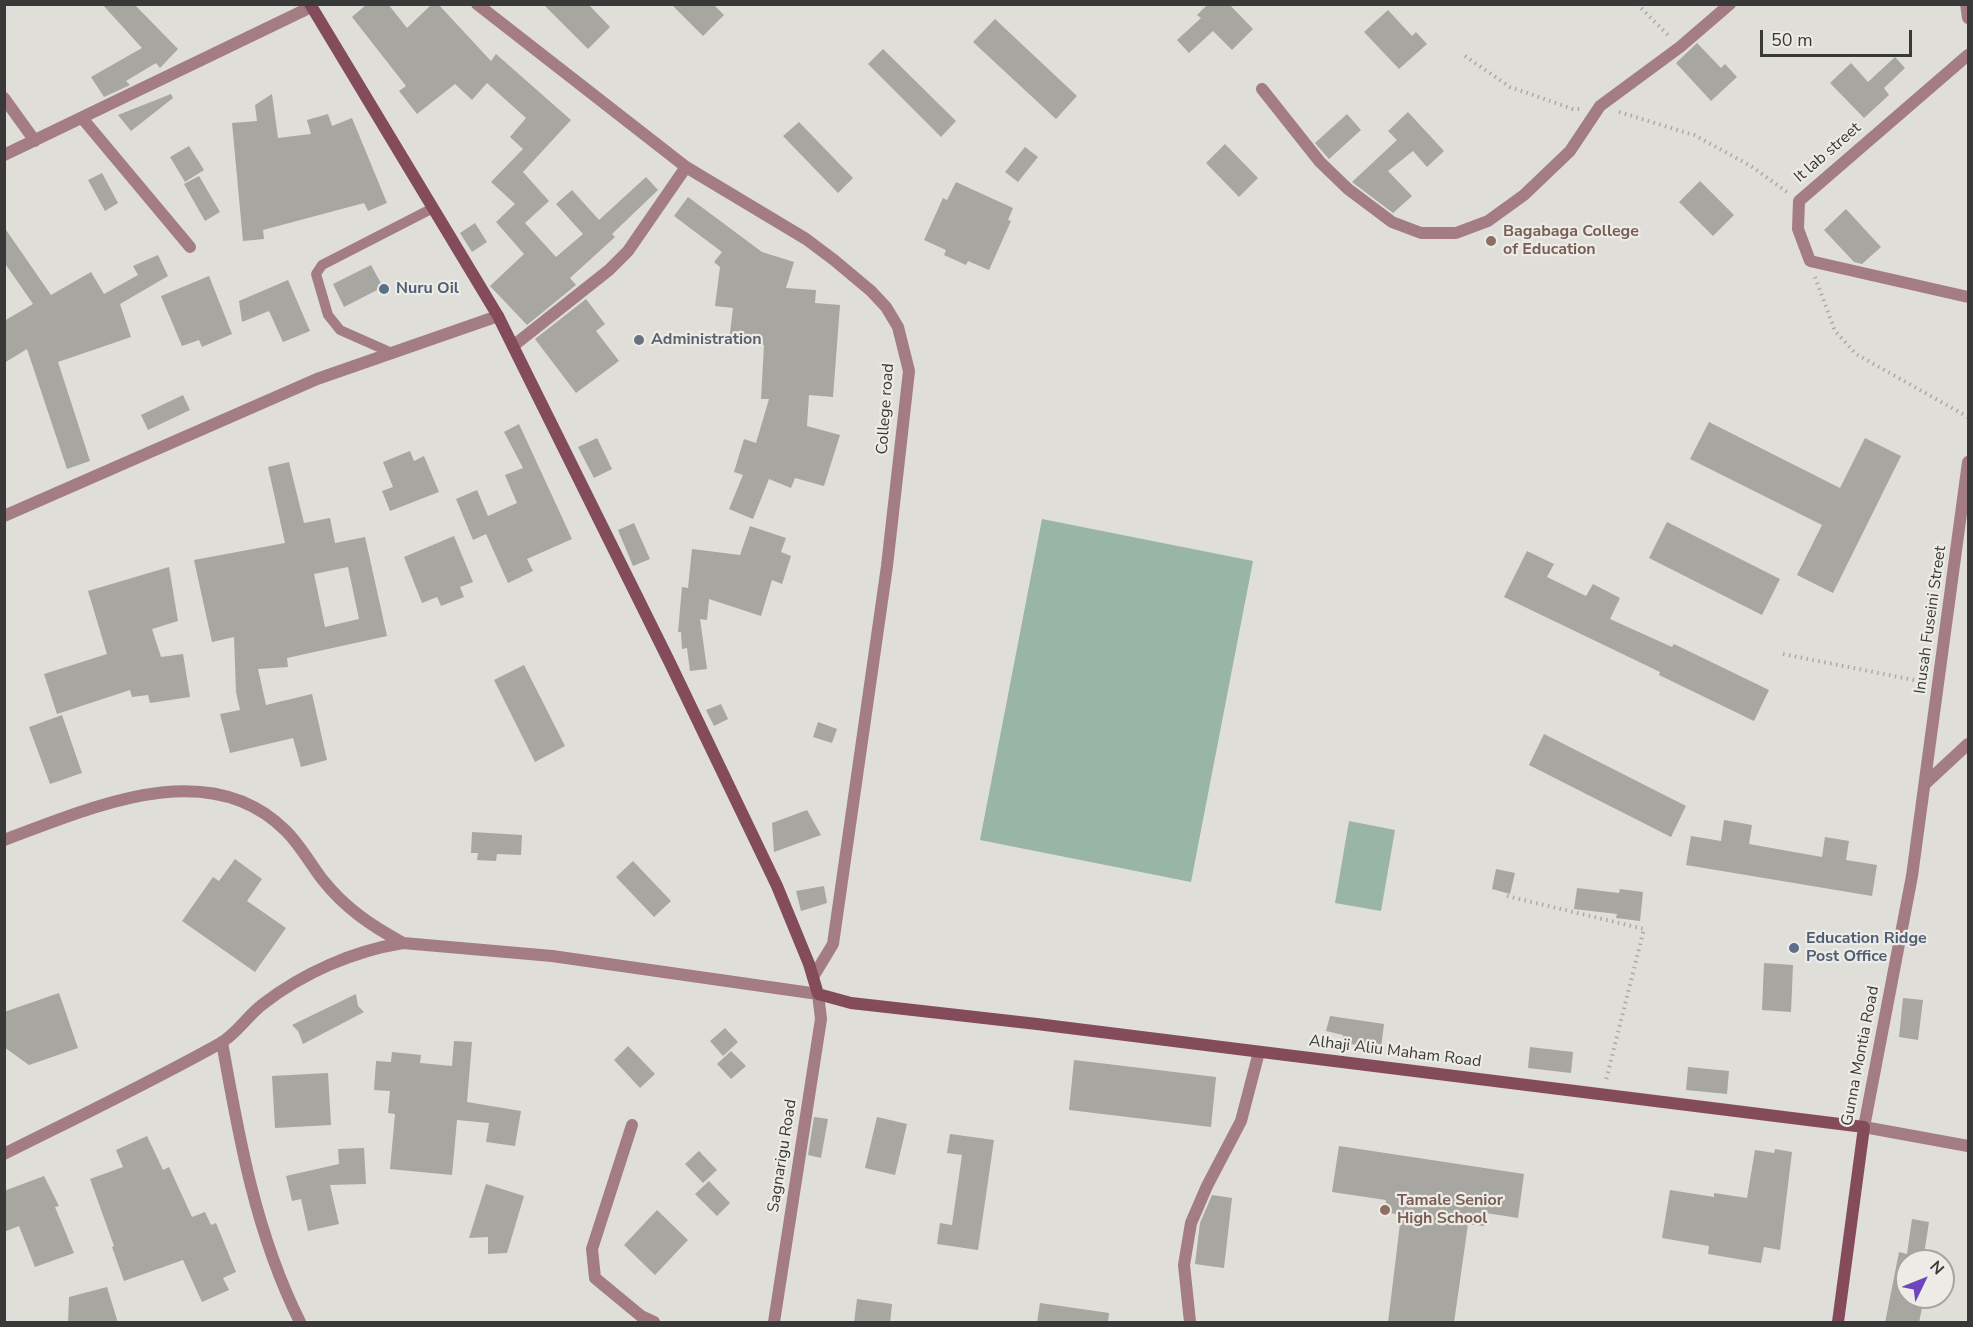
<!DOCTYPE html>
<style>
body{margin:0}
#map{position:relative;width:1973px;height:1327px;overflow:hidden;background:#dfded9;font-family:"Nunito Sans",sans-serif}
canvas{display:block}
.frame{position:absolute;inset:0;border:6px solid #393937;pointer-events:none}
.north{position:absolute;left:1895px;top:1249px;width:60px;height:60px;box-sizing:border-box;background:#edebe6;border:2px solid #a5a4a0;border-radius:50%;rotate:47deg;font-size:16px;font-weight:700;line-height:24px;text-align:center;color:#393937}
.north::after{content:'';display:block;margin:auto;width:21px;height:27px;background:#6d46bf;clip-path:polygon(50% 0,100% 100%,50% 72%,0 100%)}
.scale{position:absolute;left:1760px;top:30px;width:152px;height:27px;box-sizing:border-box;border:3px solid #393937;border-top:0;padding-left:8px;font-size:18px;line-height:21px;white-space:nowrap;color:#393937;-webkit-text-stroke:4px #edebe6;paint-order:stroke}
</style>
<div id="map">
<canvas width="1973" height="1327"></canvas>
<div class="frame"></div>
<div class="north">N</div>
<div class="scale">50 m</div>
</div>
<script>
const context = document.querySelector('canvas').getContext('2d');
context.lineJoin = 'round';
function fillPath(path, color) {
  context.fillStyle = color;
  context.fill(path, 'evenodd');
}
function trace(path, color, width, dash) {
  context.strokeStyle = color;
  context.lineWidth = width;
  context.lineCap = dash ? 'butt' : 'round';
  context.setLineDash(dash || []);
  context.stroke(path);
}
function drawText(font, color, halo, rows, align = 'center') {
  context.font = font + ' "Nunito Sans",sans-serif';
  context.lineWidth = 4.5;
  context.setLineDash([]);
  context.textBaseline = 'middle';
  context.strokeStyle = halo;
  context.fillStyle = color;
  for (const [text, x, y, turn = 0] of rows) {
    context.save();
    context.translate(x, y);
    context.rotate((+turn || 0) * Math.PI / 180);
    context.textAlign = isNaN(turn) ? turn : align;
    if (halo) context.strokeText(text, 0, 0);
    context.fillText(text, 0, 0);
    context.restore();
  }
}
const green = new Path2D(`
 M1042,519L1253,561L1191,882L980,840Z
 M1349,821L1395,830L1381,911L1335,903Z`);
const building = new Path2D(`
 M102,4H134L178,49L160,68L156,63L126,81L130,85L104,97L91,77L142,48Z
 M367,4H388L407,28L432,4H438L491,61L496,54L571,120L523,172L549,201L525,223L556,257L583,234L556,204L572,190L599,220L646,177L658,190L612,234L615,237L570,278L576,285L527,325L490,286L524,254L496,222L515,204L491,182L523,149L510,137L526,118L487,83L472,100L455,84L417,114L399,91L406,86L352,17Z
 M543,4H588L610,27L588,49Z
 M671,4H713L724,15L703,36Z
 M1208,4H1229L1253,29L1232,50L1213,31L1189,53L1177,40L1201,18L1197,15Z
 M1388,10L1412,36L1416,32L1427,44L1399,69L1364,32Z
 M995,19L1077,96L1056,119L973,42Z
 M1697,43L1721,68L1725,64L1737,77L1711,101L1676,63Z
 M883,49L956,121L941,137L868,64Z
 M1895,57L1905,68L1884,88L1889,95L1864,118L1830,83L1851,63L1868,82Z
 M171,94L173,98L131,131L118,115Z
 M272,94L278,138L311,134L307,120L328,114L332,126L352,118L387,203L368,211L364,203L263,230L264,239L243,241L232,123L257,121L255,105Z
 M1408,112L1444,151L1427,167L1413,151L1388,171L1412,196L1393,213L1352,182L1397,140L1388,131Z
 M1347,114L1361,130L1329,159L1315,143Z
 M799,122L853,178L838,193L783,136Z
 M1225,144L1258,178L1239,197L1206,163Z
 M189,146L204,170L185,182L170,157Z
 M1025,147L1038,157L1018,182L1005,172Z
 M102,173L118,203L105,211L88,180Z
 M199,176L220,212L205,221L184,184Z
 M1700,181L1734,215L1713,236L1679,202Z
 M956,182L1013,208L1008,220L1011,221L989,270L968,261L966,265L944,255L946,250L924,240L943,198L947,200Z
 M688,197L762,252L794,262L786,288L816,290L815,303L840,305L833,397L809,395L807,426L840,435L824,486L795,478L791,488L769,479L753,519L729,509L743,475L734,472L744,439L756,443L769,399H761L764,345L729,341L733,308L715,306L720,267L714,262L722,252L674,216Z
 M1846,209L1881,247L1862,264L1854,262L1824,230Z
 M475,223L487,242L472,252L460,233Z
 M4,227L51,295L91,272L104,294L138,275L133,266L158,255L168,276L120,304L131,337L58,362L90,461L67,469L27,349L4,363V321L33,304L4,262Z
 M371,265L383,287L344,307L333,284Z
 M209,276L232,334L202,347L199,340L182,346L161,296Z
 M288,280L310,331L283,342L269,311L242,322L239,301Z
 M586,299L605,324L596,331L619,361L576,393L535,339Z
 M183,395L190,410L148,430L141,415Z
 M1709,422L1840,488L1865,438L1901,456L1833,593L1797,575L1822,525L1690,459Z
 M519,424L572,539L527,559L533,571L508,583L486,534L473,540L456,499L477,490L488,516L517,503L505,475L523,468L504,432Z
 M597,438L612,469L594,478L578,447Z
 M410,451L414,461L424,456L439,492L390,511L382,491L393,487L383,462Z
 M289,462L304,523L330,518L335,543L365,537L387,636L287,658L288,667L258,669L266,705L312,694L327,760L301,767L293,738L230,753L220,714L240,710L236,692L234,637L212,642L194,560L285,543L268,467ZM348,567L359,619L325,627L314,574Z
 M1667,522L1780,579L1762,615L1649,558Z
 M634,523L650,559L633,566L618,530Z
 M750,526L786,538L781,552L791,556L782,584L772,580L761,616L709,599L707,620L700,619L707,669L690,671L687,648L682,649L681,632H678L682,587L688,588L692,549L740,555Z
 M454,536L473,582L460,587L464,597L441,606L437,597L422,603L404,557Z
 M1527,551L1554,564L1547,577L1586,596L1593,584L1620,598L1610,619L1672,647L1674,644L1769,690L1754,721L1659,675L1660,672L1504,597Z
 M169,567L178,621L152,629L161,657L183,654L190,697L150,703L148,695L132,697L130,690L57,714L44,674L107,654L88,591Z
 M524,665L565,746L535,762L494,680Z
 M721,704L728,719L714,726L706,710Z
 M62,715L82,773L50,784L29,727Z
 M818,722L837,729L832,743L813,737Z
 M1544,734L1686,806L1671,837L1529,765Z
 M807,810L821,835L774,852L772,823Z
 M1724,820L1752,825L1749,844L1822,857L1825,837L1849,841L1846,860L1877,865L1872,896L1686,865L1691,836L1721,841Z
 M472,832L522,835L521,855L497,854L496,861L477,860L478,853H471Z
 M235,859L262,879L247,901L286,928L255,972L182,921L213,877L219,881Z
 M633,861L671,901L654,917L616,877Z
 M1496,869L1515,873L1510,894L1492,889Z
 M824,886L827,903L801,911L796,891Z
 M1577,888L1619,893L1620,889L1643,892L1640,921L1616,918L1617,914L1574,909Z
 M1764,963L1793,965L1791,1012L1762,1010Z
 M59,993L78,1048L29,1065L4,1047V1012Z
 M356,994L358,1006L364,1012L303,1044L298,1031L292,1025Z
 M1903,998L1923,1000L1918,1040L1899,1037Z
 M1330,1016L1384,1024L1381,1048L1342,1043L1343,1035L1326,1031Z
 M725,1028L738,1042L723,1056L710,1041Z
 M454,1041L472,1042L467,1102L521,1111L515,1146L486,1142L489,1123L457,1120L452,1175L390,1169L395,1114L388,1113L390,1091L374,1090L376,1061L391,1062L392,1052L421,1055L420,1063L452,1066Z
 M628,1046L655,1074L640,1088L614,1060Z
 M1530,1047L1573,1052L1571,1073L1528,1068Z
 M731,1051L746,1066L731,1079L717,1064Z
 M1074,1060L1216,1077L1211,1127L1069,1110Z
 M1688,1067L1729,1071L1727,1094L1686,1090Z
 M328,1073L331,1125L275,1128L272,1076Z
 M814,1117L828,1119L821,1158L808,1155Z
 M877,1117L907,1124L895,1175L865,1168Z
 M950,1134L994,1140L978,1250L937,1244L940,1223L952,1225L962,1155L947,1153Z
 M147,1136L163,1170L169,1167L192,1217L205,1212L211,1225L216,1223L236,1272L223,1278L229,1290L202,1302L183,1260L124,1281L112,1247L114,1246L90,1179L123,1167L116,1150Z
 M1339,1146L1524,1174L1518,1218L1486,1213L1484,1226L1468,1224L1454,1323H1388L1401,1215L1385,1212L1386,1200L1332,1192Z
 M364,1148L366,1184L330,1185L339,1224L308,1231L301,1199L292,1201L286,1176L339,1164L338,1149Z
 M1775,1149L1792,1152L1780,1250L1764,1247L1761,1263L1708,1254L1709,1246L1662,1238L1670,1190L1714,1197V1193L1747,1198L1755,1150L1774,1153Z
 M699,1151L717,1170L703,1183L685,1164Z
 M44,1176L59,1206L55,1207L74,1253L35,1267L19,1226L4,1232V1191Z
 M709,1181L730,1203L717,1216L695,1194Z
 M486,1184L524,1196L507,1253L488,1254V1237L469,1238Z
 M1212,1195L1232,1198L1224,1268L1195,1264L1200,1223Z
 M657,1210L688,1240L655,1275L624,1245Z
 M1912,1219L1929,1222L1923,1261H1907V1297H1924L1919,1323H1885L1899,1252L1907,1254Z
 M107,1287L118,1323H68L69,1297Z
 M857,1299L892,1304L890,1323H854Z
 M1040,1303L1109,1313L1108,1323H1037Z`);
const path = new Path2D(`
 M1637,4L1669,36
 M1465,56L1510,87L1573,109H1580
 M1619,112L1694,135L1751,166L1787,192
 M1815,277L1835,331L1856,354L1968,417
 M1783,654L1924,682
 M1507,896L1644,929L1606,1080`);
const lane = new Path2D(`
 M392,353L340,330L328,315L316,274L322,265L433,208`);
const street = new Path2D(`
 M477,4L686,167L806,239L834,260L871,291L886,307L898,327L909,371L887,566L833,944L813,977
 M1966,4L1968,18
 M1968,55L1799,201L1798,229L1810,261L1968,297
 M1262,89L1320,162L1348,189L1392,222L1421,233H1456L1488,221L1524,195L1570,151L1600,106L1680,47L1730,4
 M4,98L35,141
 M82,118L190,247
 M4,155L311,7
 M513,346L609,270L628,251L686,167
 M1968,462L1912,876L1864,1127L1968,1146
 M4,516L317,379L498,316
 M1926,783L1968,744
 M4,840C91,808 209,753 286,831C300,845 310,863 322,879C345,908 370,925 403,943
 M222,1042C239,1139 256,1234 300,1322
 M632,1125L592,1249L595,1278L641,1316L654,1322
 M4,1154C76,1118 149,1083 219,1044C236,1035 247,1016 263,1004C303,973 353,951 403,943L552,956L818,994L821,1019L774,1322
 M1190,1322L1184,1265L1191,1223L1207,1186L1241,1121L1259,1052`);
const secondary = new Path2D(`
 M310,4L498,316L670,663L777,886L809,964L818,994L851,1003L1037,1024L1864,1127L1838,1322`);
const markers = [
 [1491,241,6,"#8d6e63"],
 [384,289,6,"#5c6f8a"],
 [639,340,6,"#6b7280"],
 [1794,948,6,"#5c6f8a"],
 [1385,1210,6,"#8d6e63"]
];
const streetNames = [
 ["It lab street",1828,153,-41],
 ["College road",886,409,-86],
 ["Inusah Fuseini Street",1931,620,-82],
 ["Alhaji Aliu Maham Road",1395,1052,7],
 ["Gunna Montia Road",1861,1056,-79],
 ["Sagnarigu Road",783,1156,-81]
];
const educationNames = [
 ["Bagabaga College",1503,232],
 ["of Education",1503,250],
 ["Tamale Senior",1397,1201],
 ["High School",1397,1219]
];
const serviceNames = [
 ["Nuru Oil",396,289],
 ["Education Ridge",1806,939],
 ["Post Office",1806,957]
];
const worshipNames = [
 ["Administration",651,340]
];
fillPath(green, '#99b5a6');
fillPath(building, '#a7a6a1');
trace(path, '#abaaa6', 4, [1.5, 4.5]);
trace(lane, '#a47c84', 10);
trace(street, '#a47c84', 12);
trace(secondary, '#844c5a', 12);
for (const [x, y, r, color] of markers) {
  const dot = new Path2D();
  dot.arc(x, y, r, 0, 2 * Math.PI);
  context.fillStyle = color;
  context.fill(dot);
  trace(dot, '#edebe6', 2);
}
drawText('16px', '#393937', '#edebe6', streetNames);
drawText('bold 16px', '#785e54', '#edebe6', educationNames, 'left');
drawText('bold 16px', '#4e5e75', '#edebe6', serviceNames, 'left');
drawText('bold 16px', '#5b616d', '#edebe6', worshipNames, 'left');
</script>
